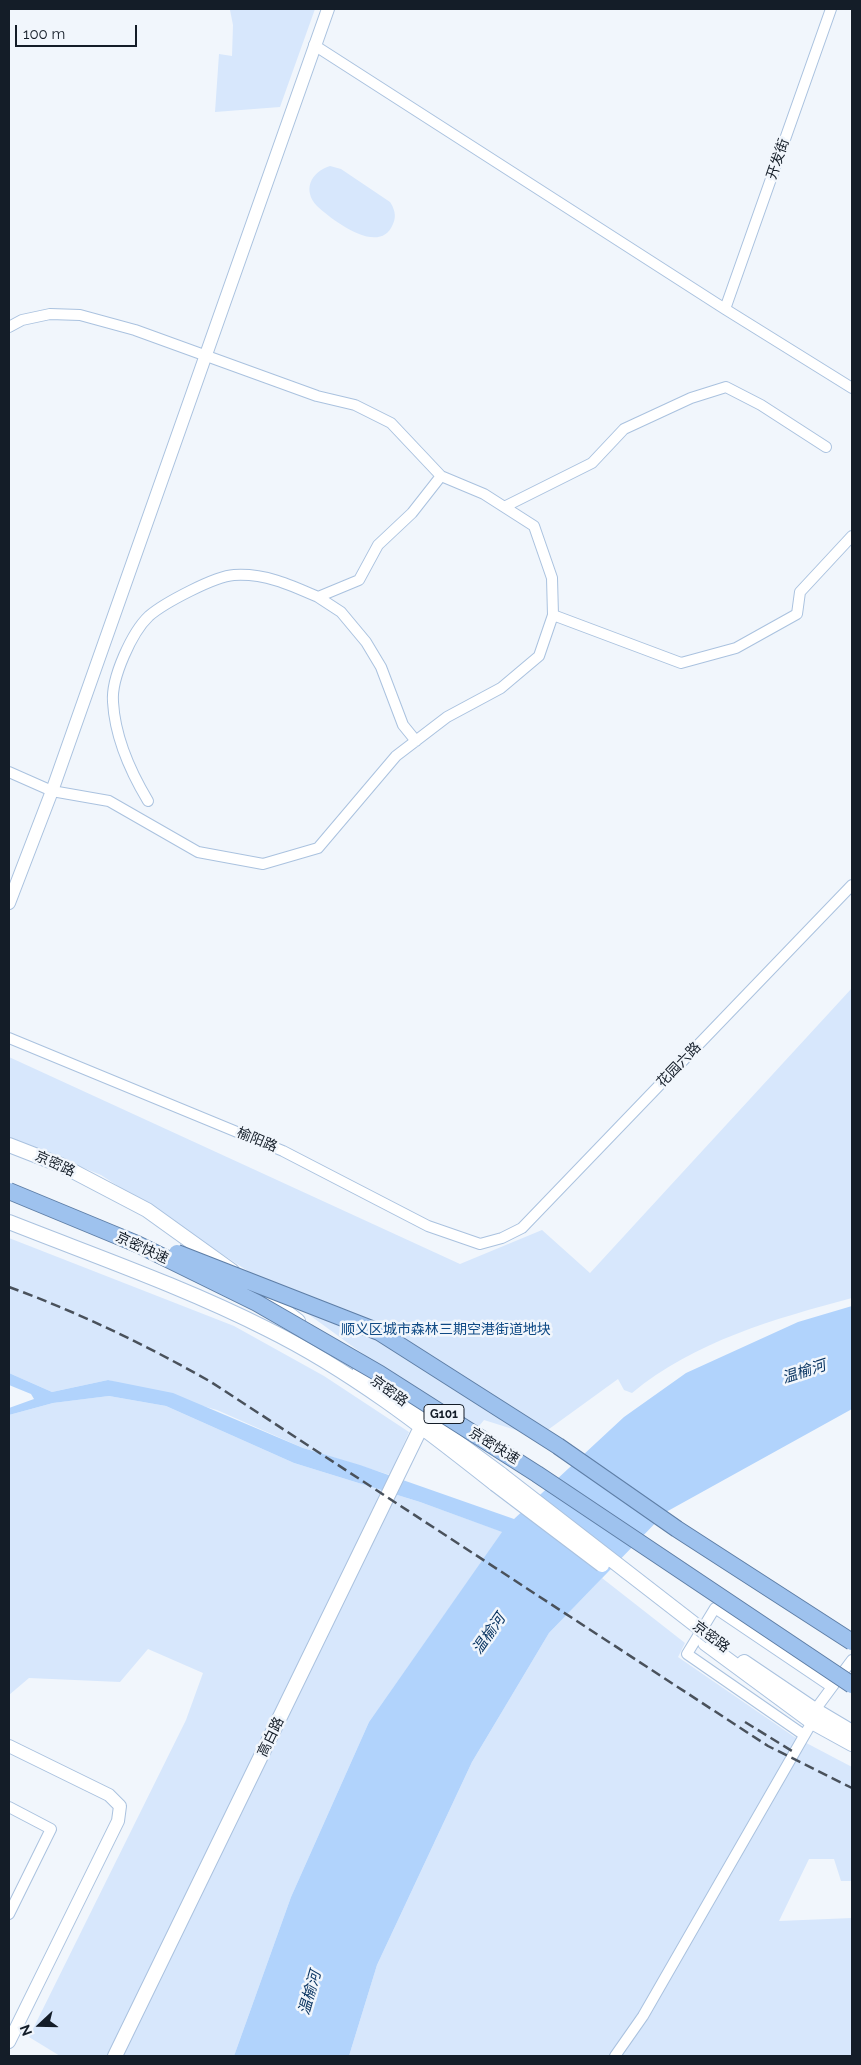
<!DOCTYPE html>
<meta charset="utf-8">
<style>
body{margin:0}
#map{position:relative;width:861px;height:2065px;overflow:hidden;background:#f1f6fc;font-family:Raleway,sans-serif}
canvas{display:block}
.frame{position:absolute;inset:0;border:10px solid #141d28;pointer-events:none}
.north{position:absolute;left:15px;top:2000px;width:50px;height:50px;-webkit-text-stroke:4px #f1f6fc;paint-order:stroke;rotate:249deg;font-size:14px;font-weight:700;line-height:20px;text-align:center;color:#141d28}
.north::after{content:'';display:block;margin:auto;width:18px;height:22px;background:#141d28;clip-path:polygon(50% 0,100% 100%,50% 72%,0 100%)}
.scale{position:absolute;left:15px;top:25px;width:122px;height:22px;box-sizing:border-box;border:2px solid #141d28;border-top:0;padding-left:6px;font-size:15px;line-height:18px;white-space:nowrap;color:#141d28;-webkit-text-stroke:4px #f1f6fc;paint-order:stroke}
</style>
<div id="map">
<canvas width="861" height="2065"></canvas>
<div class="frame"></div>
<div class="north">N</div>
<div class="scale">100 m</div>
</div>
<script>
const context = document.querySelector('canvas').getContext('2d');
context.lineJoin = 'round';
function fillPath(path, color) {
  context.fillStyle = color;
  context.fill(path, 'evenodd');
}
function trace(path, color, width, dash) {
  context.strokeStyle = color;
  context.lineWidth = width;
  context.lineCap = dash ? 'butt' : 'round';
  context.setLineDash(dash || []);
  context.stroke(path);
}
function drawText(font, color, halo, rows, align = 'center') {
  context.font = font + ' Raleway,"Noto Sans SC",sans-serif';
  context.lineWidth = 5;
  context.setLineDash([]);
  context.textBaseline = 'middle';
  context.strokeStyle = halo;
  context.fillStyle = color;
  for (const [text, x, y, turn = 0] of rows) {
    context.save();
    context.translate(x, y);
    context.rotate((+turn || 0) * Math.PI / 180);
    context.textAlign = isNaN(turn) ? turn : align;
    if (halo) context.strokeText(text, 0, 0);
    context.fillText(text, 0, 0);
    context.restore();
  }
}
const green = new Path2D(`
 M221,9H315L280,107L215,112L219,54L232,56L233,25L230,10Z
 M330,166L341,169L390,202C394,208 397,216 393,224C380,257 332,220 317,206C302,190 311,172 330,166Z
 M852,988V1298C774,1319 695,1341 632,1393L624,1390L618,1379L538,1437L484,1420L475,1431L385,1370L260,1279L101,1175L9,1138V1057L460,1264L542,1230L590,1273Z
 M9,1238L234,1326L324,1376L409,1432L390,1475L303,1448L217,1410L108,1380L52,1392L9,1373Z
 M109,1396L166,1406L294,1463L420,1502L503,1532L369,1722L291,1897L234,2056H60L29,2037L186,1720L203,1673L148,1649L120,1682L29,1678L9,1695V1415L53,1403Z
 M602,1578L685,1643L678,1657L793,1736L852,1767V1881H841L834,1859H809L779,1921L852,1918V2056H349L377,1965L472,1762L549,1633Z`);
const water = new Path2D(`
 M852,1306V1409L666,1512L549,1633L472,1762L377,1965L349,2056H234L291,1897L369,1722L502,1532L420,1502L294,1463L166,1406L109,1396L53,1403L9,1415V1408L34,1399L31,1394L9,1385V1373L52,1392L108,1380L173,1393L303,1448L360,1465L514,1519L624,1417L686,1373L798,1322Z`);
const minor = new Path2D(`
 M314,45L725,309L852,388
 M725,309L831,9
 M9,327L22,320L50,314L80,315L135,330L317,396L355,405L391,423L441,476L484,494L534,526L552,578L553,615L539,656L501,688L447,717L396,756L318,848L263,864L198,852L109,801L52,791L9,772
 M506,506L592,463L624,429L691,398L726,387L761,405L826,447
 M318,597L341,612L366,642L381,667L403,725L416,741
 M553,615L681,663L736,648L797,614L800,592L852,536
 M148,801C130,771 115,737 113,702C111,678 132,632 149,616C164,603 215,576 234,575C265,573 291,585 318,597L359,580L378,545L412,513L441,476
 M9,1038L283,1151L428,1226L480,1244L502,1238L522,1228L852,885
 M815,1710L852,1660
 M804,1735L687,1654L715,1608L832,1687
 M9,1807L51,1829L9,1914
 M615,2056L643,2016L812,1722`);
const tertiary = new Path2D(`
 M9,903L52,791L328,9
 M9,1746L109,1795L120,1806L118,1821L9,2042`);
const secondary = new Path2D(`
 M9,1145L63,1166L147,1210L232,1271
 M9,1222C95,1256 184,1287 267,1329C350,1370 423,1427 495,1484
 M254,1287L298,1321
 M360,1370L502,1475
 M705,1643L812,1722L852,1744
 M744,1662L815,1710L852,1732
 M115,2056L426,1417`);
const rail = new Path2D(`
 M9,1287C80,1313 146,1345 211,1382L768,1746L852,1788
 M745,1722L792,1751`);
const secondaryBridge = new Path2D(`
 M502,1475L711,1637
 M495,1484L602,1565`);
const trunkBridge = new Path2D(`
 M9,1191L137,1244L257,1303L380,1374L537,1474L852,1685
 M177,1253L379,1332L558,1446L677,1529L852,1642`);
const shields = [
 [444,1414,40]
];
const shieldNames = [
 ["G101",444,1414]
];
const streetNames = [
 ["开发街",778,159,-71],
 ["花园六路",679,1065,-46],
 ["榆阳路",257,1140,22],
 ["京密路",55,1164,24],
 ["京密快速",142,1248,25],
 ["京密路",389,1391,36],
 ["京密快速",494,1446,32],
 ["京密路",711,1637,37],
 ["高白路",271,1737,-64]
];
const parkNames = [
 ["顺义区城市森林三期空港街道地块",446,1330]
];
const waterNames = [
 ["温榆河",804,1372,-18],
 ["温榆河",489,1634,-55],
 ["温榆河",310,1993,-74]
];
fillPath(green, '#d7e7fc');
fillPath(water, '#b1d3fc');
trace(minor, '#aac2df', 12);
trace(tertiary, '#aac2df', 14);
trace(secondary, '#aac2df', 16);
trace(minor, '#fff', 10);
trace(tertiary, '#fff', 12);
trace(secondary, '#fff', 14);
trace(rail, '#49515b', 2.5, [10, 5]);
trace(secondaryBridge, '#aac2df', 16, []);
trace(trunkBridge, '#5e7ea6', 18, []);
trace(secondaryBridge, '#fff', 14);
trace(trunkBridge, '#9ec2ee', 16);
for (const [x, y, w] of shields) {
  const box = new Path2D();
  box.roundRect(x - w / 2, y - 9.5, w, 19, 4);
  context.fillStyle = '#f1f6fc';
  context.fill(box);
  trace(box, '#141d28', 1);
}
drawText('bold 12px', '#141d28', null, shieldNames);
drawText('14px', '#141d28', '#f1f6fc', streetNames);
drawText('14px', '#0e4984', '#f1f6fc', parkNames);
drawText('italic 15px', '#0a3562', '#f1f6fc', waterNames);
</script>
